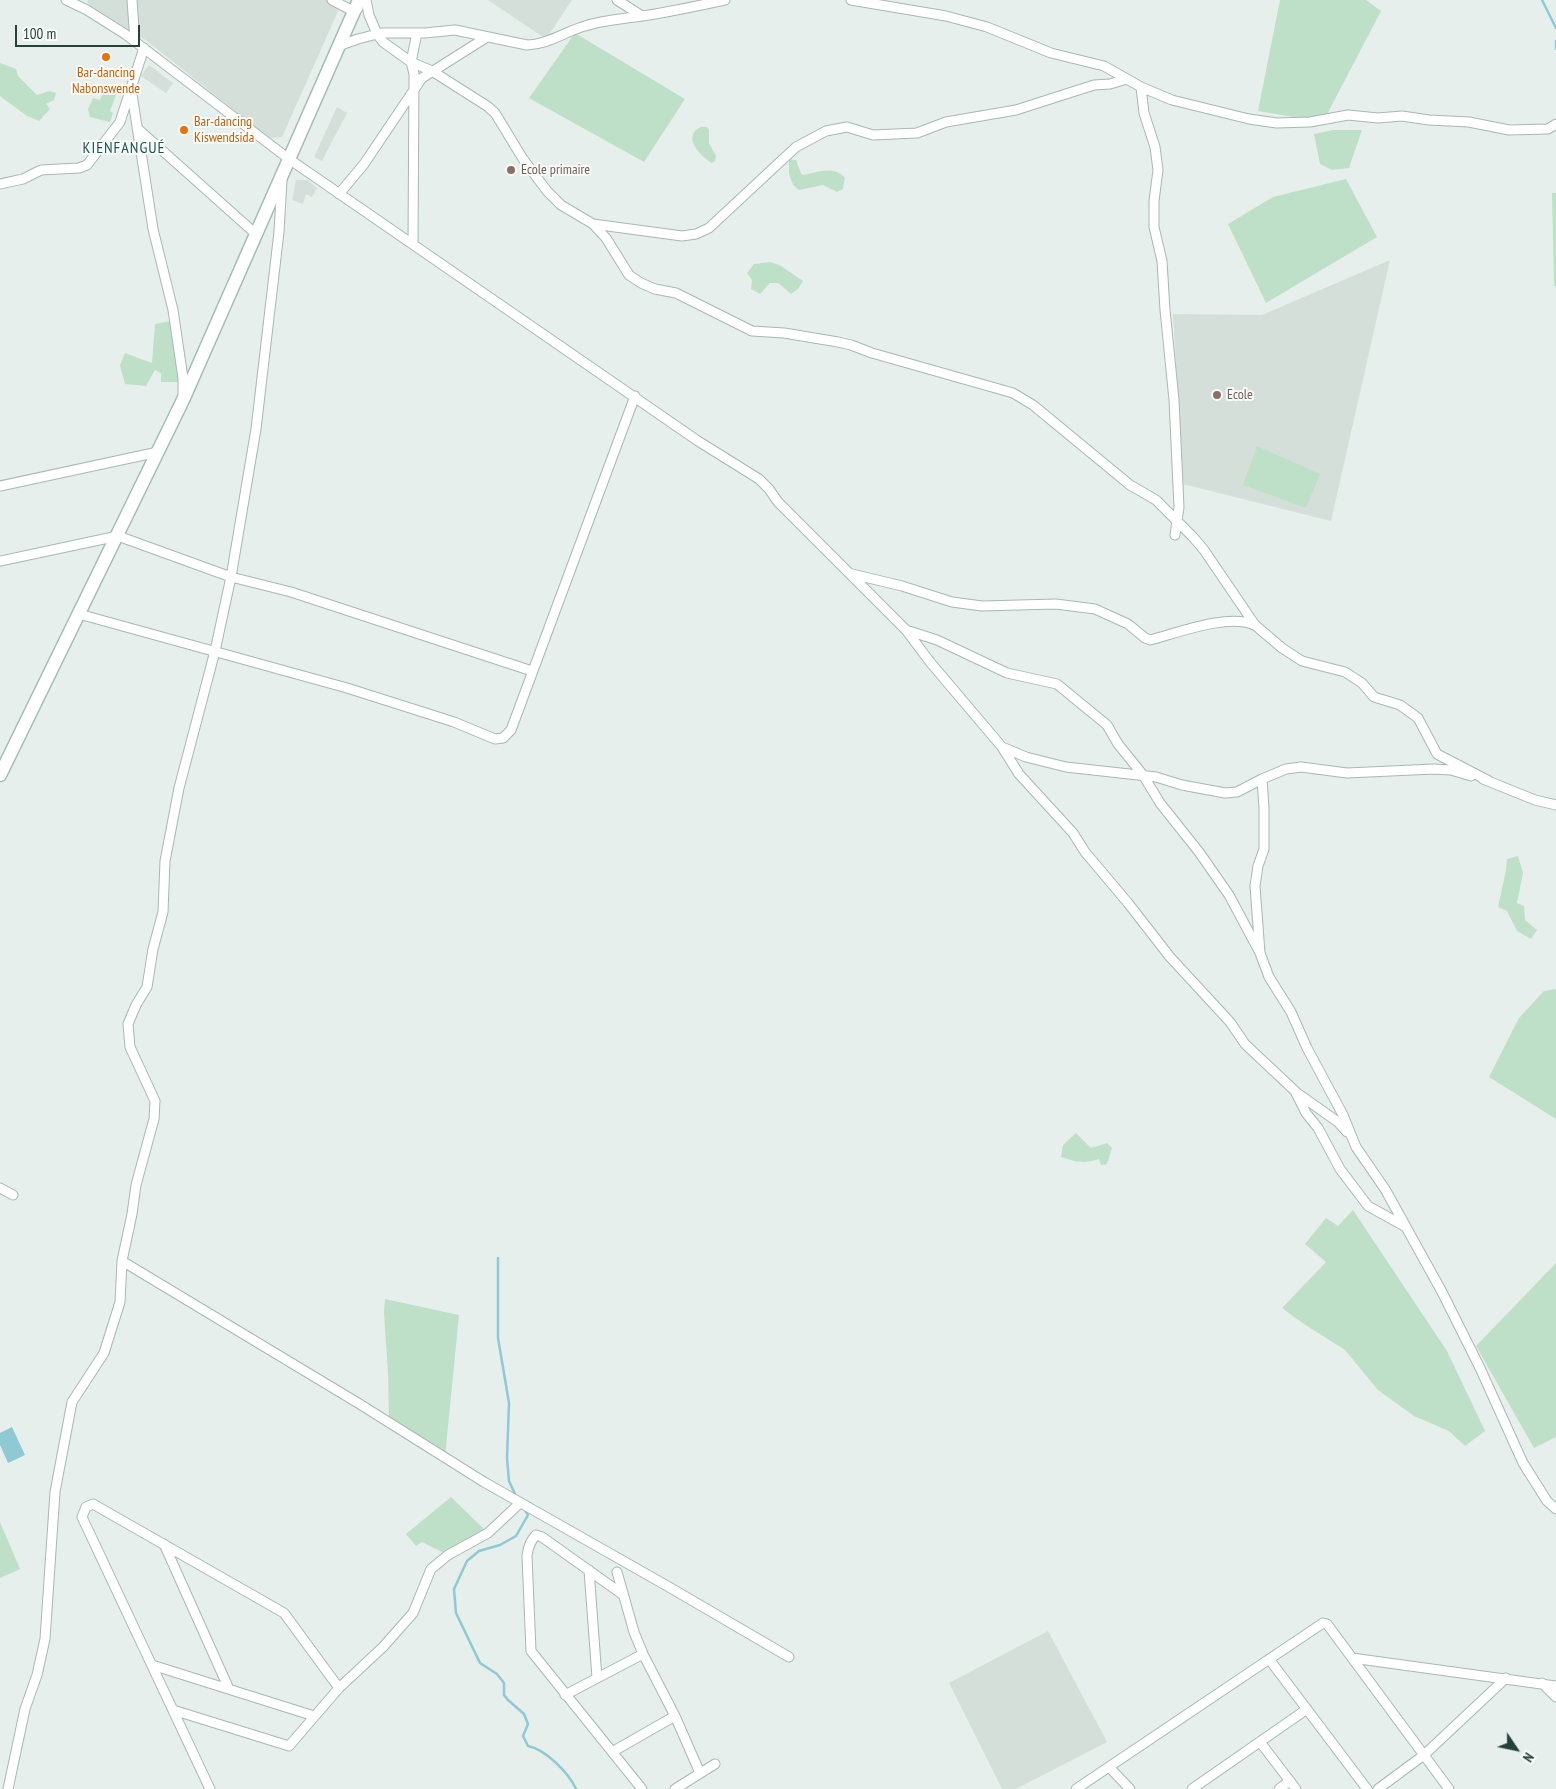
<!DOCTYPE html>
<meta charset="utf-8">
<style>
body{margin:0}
#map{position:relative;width:1556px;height:1789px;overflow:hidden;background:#e6efeb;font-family:"PT Sans Narrow",sans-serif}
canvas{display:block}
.north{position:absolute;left:1491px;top:1724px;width:50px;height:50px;-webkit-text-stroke:4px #f7fbf9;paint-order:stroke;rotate:124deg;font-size:14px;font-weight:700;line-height:20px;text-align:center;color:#24423a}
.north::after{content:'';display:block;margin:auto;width:18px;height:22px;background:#24423a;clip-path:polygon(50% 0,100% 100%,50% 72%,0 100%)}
.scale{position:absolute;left:15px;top:25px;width:125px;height:22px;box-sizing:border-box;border:2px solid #24423a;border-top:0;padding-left:6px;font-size:15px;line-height:18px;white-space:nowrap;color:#24423a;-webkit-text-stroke:4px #f7fbf9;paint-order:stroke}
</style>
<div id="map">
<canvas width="1556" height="1789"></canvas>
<div class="north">N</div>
<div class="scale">100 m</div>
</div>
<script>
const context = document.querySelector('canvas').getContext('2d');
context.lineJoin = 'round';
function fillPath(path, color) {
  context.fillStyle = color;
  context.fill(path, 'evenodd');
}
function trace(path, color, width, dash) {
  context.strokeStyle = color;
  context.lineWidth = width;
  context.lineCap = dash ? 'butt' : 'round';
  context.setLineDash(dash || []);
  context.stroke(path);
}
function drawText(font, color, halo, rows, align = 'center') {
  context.font = font + ' "PT Sans Narrow",sans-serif';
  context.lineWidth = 4;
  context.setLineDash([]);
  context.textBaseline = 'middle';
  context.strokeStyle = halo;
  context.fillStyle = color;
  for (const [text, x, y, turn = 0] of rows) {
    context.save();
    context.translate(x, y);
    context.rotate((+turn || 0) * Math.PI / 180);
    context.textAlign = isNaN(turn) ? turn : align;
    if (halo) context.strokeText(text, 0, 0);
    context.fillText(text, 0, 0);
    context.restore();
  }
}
const built = new Path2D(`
 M88,0H343L282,137L269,138L147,41L87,3Z
 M488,0H572L546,39Z
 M149,65L173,83L166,93L141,76Z
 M337,107L347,113L322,161L314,157Z
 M296,180H307L317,188L312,197L306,194L303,204L292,200Z
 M1390,260L1331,521L1183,484L1173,314L1262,315Z
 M1048,1631L1107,1742L1016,1789H1002L949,1683Z`);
const green = new Path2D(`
 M1280,0H1366L1381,11L1323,122L1258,111Z
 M575,33L685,99L644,162L529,98Z
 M0,63L16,69L18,76L37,95L49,91L56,93L54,100L46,104L50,109L39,121L27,116L0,96Z
 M104,88L117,92L110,111L113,113L110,122L90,117L88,109L93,98L100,100Z
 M701,127H707L709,130V143L716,156L715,161L712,163C700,156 681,136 701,127Z
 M1333,130H1362L1349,168L1332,170L1320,164L1314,134Z
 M789,159L796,160L801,173L803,175C816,172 836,165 845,178L843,189L837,192L823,185L799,190L793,185L789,174Z
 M1346,179L1377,237L1266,303L1228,224L1273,197Z
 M1552,193H1556V286H1554Z
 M771,262L781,266L803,281L798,289L791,294L778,283H770L760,294L751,289L752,280L747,273L754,264Z
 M170,321L181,382H161V373L155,370L146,386L125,384L120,365L125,353L152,363L155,324Z
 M1257,446L1320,474L1306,508L1243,485Z
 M1518,856L1523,873L1517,903L1524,906L1525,920L1537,930L1531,939L1517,931L1507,911L1498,907L1506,870L1507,859Z
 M1556,989V1119L1489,1077L1519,1018L1544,991Z
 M1076,1133L1091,1148L1107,1143L1112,1148L1107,1164L1101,1165L1099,1159C1083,1164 1076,1162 1061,1157L1063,1145Z
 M1353,1210L1447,1351L1485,1431L1465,1446L1449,1431L1414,1416L1378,1390L1345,1350L1301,1322L1282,1308L1326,1262L1305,1244L1326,1218L1338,1226Z
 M1556,1263V1437L1534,1448L1476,1346Z
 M385,1299L459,1315L445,1457L389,1422L388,1373L384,1313Z
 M451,1497L488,1533L448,1555L422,1542L416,1546L406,1534Z
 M0,1522L20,1569L0,1578Z`);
const water = new Path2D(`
 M12,1427L25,1455L8,1463L0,1445V1433Z`);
const stream = new Path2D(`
 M1542,0L1556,28
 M1556,41V49
 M498,1258V1338L509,1403L507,1458L509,1481L516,1496
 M523,1507L528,1515L516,1536L500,1545L479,1551L467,1561L454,1589L456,1613L480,1663L497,1674L504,1683V1695L508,1700L524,1714L528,1724L523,1736L528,1746C545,1749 569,1773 576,1789`);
const minor = new Path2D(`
 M66,0L87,10L125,34L289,159L698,441L759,479L769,489L778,502L906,630L930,662L1002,747L1019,774L1073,833L1085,852L1128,903L1170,957L1230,1022L1245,1044L1295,1091L1306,1113L1318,1128L1340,1169L1368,1206L1406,1227L1442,1292L1480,1368L1523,1463L1547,1501L1556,1509
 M132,0L135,42
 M332,0L355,12L358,8
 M366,0L369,15L377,34L383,42L411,62L414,74L413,244
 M617,0L642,16
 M851,0L946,16L987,27L1051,53L1104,66L1141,87L1172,100L1249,119L1277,123L1310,122L1348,115L1378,118L1402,116L1429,120L1469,122L1509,130L1548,129L1556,124
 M417,33L411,62L432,71L487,106L495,113L523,159L547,191L561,205L593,224L606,238L629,275L641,283L655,289L676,293L752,331L784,333L838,342L851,345L872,353L1013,393L1033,405L1130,485L1156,500L1193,537L1204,550L1255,625L1282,648L1302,661L1345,672L1362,683L1374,697L1400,705L1418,718L1437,754L1489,781
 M341,45L358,39L381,33H425L455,30L527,45C549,44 564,32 585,26C603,20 623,19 642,16C670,12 697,6 725,0
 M144,48L131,88L153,229L173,310L183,378V395
 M1141,87L1144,113L1155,147L1158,170L1154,201V227L1162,261L1165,310L1174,400L1179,507L1175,535
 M137,128L257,235
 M0,184L23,179L41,170L79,168L87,165L120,122L130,91
 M339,194L364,164L422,78L487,37
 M593,224L682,236L696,234L709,228L796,147L826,131L847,127L873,135L917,133L946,122L1016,110L1094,85L1110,84L1127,79
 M0,486L158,452
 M0,561L118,536L231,577L291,592L532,671
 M852,574L902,586L952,602L982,606L1056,604L1095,609L1128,624L1145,638L1150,640C1177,633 1229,613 1254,625
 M79,614L347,688L454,722L495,739L503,738L511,730L635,396
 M906,630L937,640L1007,673L1057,684L1107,725L1118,744L1143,775L1160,803L1199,852L1229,895L1260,953
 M1002,747L1026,757L1066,767L1156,777L1182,785L1225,793L1237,792L1262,779L1286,769L1301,767L1347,773L1434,769L1451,770L1471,776
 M1262,779L1264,808V849L1258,866L1255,886L1260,953L1269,977L1291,1012L1307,1048L1343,1115L1356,1147L1385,1189L1406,1227
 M1483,779L1535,800L1556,805
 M1297,1093L1338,1122L1347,1132
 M0,1188L13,1195
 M122,1261L358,1403L484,1482L669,1587L789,1657
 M164,1544L229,1689
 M589,1570L597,1678
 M617,1572L634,1632L643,1654L675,1716L700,1773
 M622,1594L542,1537L536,1535C530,1541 528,1547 527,1556L531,1651L642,1789
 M1352,1658L1556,1686
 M1269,1659L1367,1789
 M152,1665L314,1716
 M1542,1683L1556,1697
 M339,1688L383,1647L413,1613L431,1569L448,1555L488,1533L520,1503
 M565,1695L643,1654
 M173,1710L289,1746L339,1688L284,1613L93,1504L86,1507L82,1517L210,1789
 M1260,1742L1296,1789
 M612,1752L675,1716
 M1109,1767L1130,1789
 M8,1789L25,1709L37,1675L45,1639L55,1492L72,1402L104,1353L120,1302L122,1261L132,1214L136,1185L154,1119L155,1101L130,1047L128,1024L136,1005L147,987L153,949L163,912L165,861L179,788L215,651L231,577L256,429L279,232L282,180
 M675,1789L715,1764
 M1076,1789L1323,1623L1327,1624L1449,1789
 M1192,1789L1307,1709
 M1279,1789L1290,1781
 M1378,1789L1424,1755L1506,1678`);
const secondary = new Path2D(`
 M0,775L183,400L359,0`);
const markers = [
 [106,57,5,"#e8710a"],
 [184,130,5,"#e8710a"],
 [511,170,5,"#8d6e63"],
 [1217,395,5,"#8d6e63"]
];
const foodNames = [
 ["Bar-dancing",106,73],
 ["Nabonswende",106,89],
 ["Bar-dancing",194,122,"left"],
 ["Kiswendsida",194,138,"left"]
];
const educationNames = [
 ["Ecole primaire",521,170],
 ["Ecole",1227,395]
];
const quarterNames = [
 ["KIENFANGUÉ",124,148]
];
fillPath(built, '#d4dfda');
fillPath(green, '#bfe0c8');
fillPath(water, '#8ec9d4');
trace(stream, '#8ec9d4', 2.5);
trace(minor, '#a8b8b2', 11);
trace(secondary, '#a4bbb3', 15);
trace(minor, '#fff', 9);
trace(secondary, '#fff', 12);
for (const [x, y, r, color] of markers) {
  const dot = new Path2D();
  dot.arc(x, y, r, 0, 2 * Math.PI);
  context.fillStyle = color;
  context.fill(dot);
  trace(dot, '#f7fbf9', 2);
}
drawText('14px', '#c56008', '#f7fbf9', foodNames);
drawText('14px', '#785e54', '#f7fbf9', educationNames, 'left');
context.letterSpacing = '1px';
drawText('16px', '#1f5548', '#f7fbf9', quarterNames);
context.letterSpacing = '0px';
</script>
